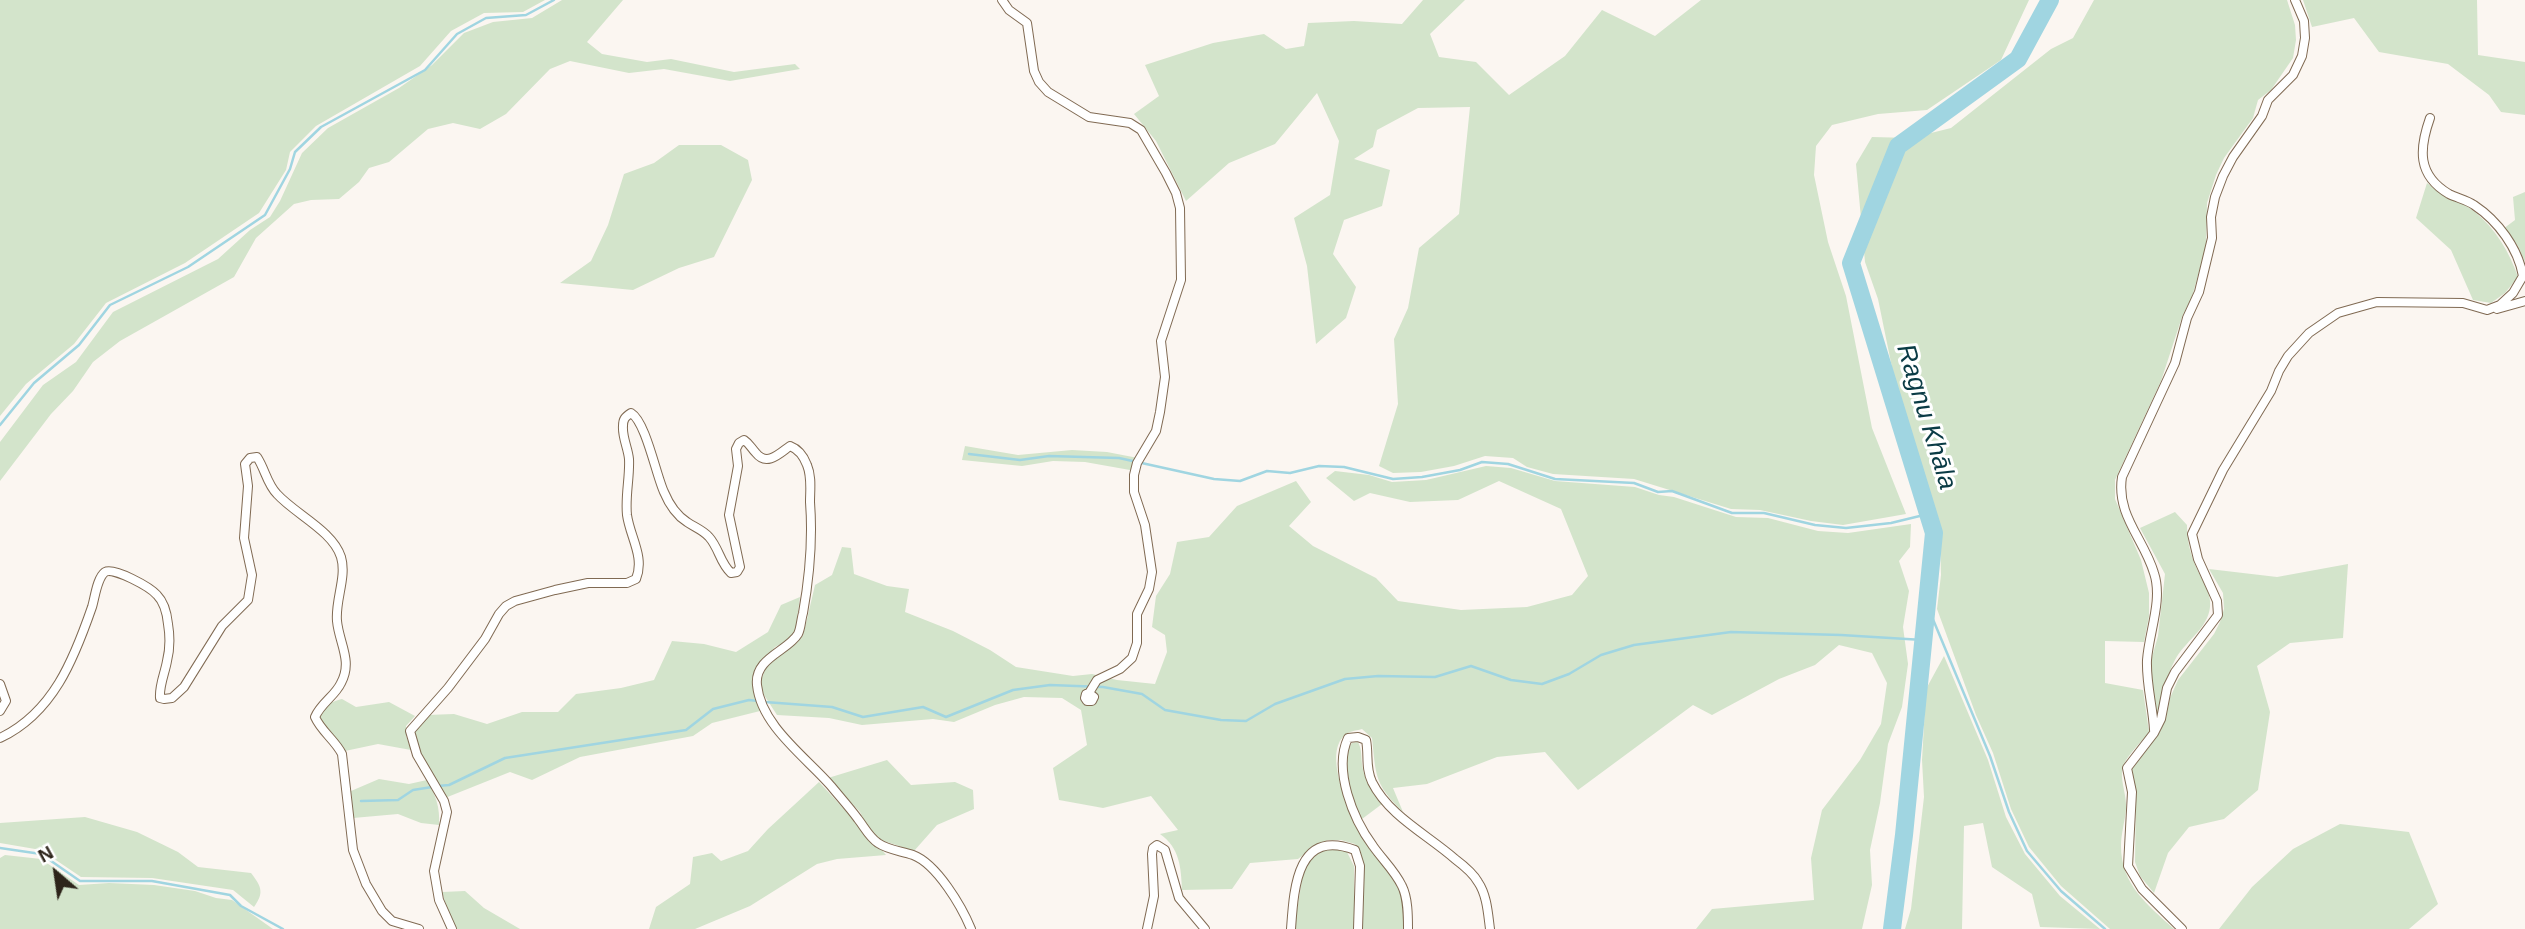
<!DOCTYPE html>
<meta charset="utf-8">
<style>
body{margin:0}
#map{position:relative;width:2525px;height:929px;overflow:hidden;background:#fbf6f1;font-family:Arial,sans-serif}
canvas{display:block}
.north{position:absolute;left:21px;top:838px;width:70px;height:70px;-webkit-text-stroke:5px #fff;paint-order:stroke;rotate:331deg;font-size:19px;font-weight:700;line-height:28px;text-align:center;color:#2d241a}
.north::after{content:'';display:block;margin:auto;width:24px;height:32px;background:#2d241a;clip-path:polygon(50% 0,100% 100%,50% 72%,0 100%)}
</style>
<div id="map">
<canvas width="2525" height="929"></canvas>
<div class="north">N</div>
</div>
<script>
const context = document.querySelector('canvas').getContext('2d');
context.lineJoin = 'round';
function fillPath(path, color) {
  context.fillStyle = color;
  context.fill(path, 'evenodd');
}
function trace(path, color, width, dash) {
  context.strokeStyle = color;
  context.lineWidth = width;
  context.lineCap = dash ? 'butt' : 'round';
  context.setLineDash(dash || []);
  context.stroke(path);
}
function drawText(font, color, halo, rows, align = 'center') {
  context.font = font + ' Arial,sans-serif';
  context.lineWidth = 6;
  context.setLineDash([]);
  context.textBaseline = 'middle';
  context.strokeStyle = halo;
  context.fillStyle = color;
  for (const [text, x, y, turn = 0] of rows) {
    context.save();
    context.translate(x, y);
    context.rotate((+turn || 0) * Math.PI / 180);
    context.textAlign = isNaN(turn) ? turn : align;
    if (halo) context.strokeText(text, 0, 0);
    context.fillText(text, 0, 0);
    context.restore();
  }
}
const green = new Path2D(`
 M0,0H545L523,12L484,13L451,31L420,66L316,126L290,152L286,170L259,213L185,263L106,303L74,344L26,384L0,416Z
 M562,0H623L587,42L602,54L647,62L671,59L734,72L795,64L800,69L730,81L664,69L629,73L570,61L550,69L506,114L480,129L453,123L428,129L389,162L369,168L359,182L339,199L311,200L294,204L256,238L234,277L120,341L93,362L73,391L51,414L0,481V442L43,385L76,362L113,312L218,259L250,230L270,217L280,201L302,153L328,128L399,88L432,65L464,33L493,22L532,18Z
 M1423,0H1465L1430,34L1439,57L1476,62L1509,95L1565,56L1602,10L1655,36L1701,0H2029L2001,60L1927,110L1878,114L1832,125L1816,146L1814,175L1828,242L1846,296L1872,428L1906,514L1843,525L1811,521L1760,510L1731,509L1634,479L1553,474L1527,467L1513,458L1485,456L1454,466L1421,472L1393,473L1379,466L1398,404L1394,339L1408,308L1419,248L1459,214L1470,107L1418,108L1377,130L1373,147L1354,159L1390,170L1382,206L1344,220L1333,254L1356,287L1346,318L1316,344L1307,266L1294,218L1330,195L1339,141L1317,93L1275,144L1229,163L1186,201L1156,141L1134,114L1159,96L1145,65L1213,43L1264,34L1286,49L1304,46L1308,23L1354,21L1402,24Z
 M2094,0H2287L2295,25L2296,40L2293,58L2271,90L2258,100L2253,118L2224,158L2216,175L2207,203L2206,246L2192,297L2182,317L2161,381L2115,480V499L2141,560L2149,593V616L2144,642L2105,641V683L2143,690L2149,732C2141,743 2124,757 2122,771C2121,784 2127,796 2126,809C2125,821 2121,834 2121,846C2121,885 2148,905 2174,929H2110L2061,886L2029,847L2011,809L1993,753L1976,715L1937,609L1941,575L1940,539L1935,512L1918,463L1896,387L1878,299L1865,262L1856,164L1872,137L1911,138L1951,128L2051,49L2073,38Z
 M2303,0H2477L2478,55L2525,62V115L2501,112L2489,95L2448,64L2379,52L2354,18L2312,27Z
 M679,145H721L748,160L752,180L714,257L679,268L633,290L560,283L591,261L608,225L624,174L654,163Z
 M2427,183C2442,195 2460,200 2475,212C2495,228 2510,253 2518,277L2505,293L2491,303L2473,300L2451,250L2416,218Z
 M2525,192V262L2518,246L2503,229L2515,220L2513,197Z
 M965,446L1018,455L1072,450L1107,452L1138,458L1130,470L1085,462L1053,461L1022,466L962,460Z
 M1486,466L1511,468L1555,481L1635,487L1659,495L1674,497L1736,517L1768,518L1818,531L1848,533L1911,524L1910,547L1899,561L1909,591L1903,627L1908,664L1902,707L1888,744L1880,803L1870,850L1872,885L1862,929H1696L1712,909L1814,900L1811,858L1822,810L1860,760L1881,724L1887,683L1872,653L1839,645L1815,665L1779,679L1712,715L1693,705L1578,790L1545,752L1497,757L1427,784L1393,788L1403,812C1374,784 1376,775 1372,738L1362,729C1355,731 1348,731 1343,737C1321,760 1358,831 1372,852C1381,864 1396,878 1401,891C1404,904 1403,917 1403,929H1362V862L1355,844L1341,840H1328L1317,844L1298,859L1250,863L1232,889L1182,890C1181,868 1180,848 1160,834L1178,830L1151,796L1103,808L1059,800L1053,768L1087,745L1081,710L1062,698L1024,697L995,705L954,722L933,719L862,725L829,718L777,715L764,695L760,683L767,665L803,636L815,585L832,575L842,547L851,548L854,574L887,586L909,589L905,612L953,631L990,650L1016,667L1073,676L1092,674L1117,680L1155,684L1167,652L1165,635L1152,627L1156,596L1170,574L1177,542L1209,537L1237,506L1296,481L1311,502L1289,526L1313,546L1376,578L1398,601L1461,610L1527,607L1572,595L1588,576L1561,509L1499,481L1458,500L1410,502L1370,493L1354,501L1326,478L1335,471L1369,475L1392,482L1426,480Z
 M2175,512L2187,525C2187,538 2189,549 2194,562C2199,577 2212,591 2210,607C2208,629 2184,642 2175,660C2165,679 2161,697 2158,718L2150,673L2152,657L2158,636L2165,574L2140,528Z
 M2348,564L2343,638L2290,643L2257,666L2270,712L2258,790L2224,819L2189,827L2168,853L2154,893L2140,876L2135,862L2136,794L2132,769L2160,732L2166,718L2170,698L2178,680L2214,634L2220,622L2224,609L2223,593L2209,569L2277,577Z
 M800,597L795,633L787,641L775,647L763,662L755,695L760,711L712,723L693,736L580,757L532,780L510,772L445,798L421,755L414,732L427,715L454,714L487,724L522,712H558L576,694L621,688L654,680L672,641L704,644L736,652L768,632L781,605Z
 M1944,656L1988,760L2006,817L2025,854L2060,896L2100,929L2040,927L2032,894L1992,867L1983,823L1964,826L1962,929H1905L1911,909L1924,797L1922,760L1926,689Z
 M342,699L356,707L389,702L415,716L406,726V736L411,750L378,744L345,751L319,720C320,707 330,702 342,699Z
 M1358,742C1362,750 1361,755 1362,764C1364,780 1372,792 1382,804L1362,819C1353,801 1338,760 1352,743Z
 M887,760L911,785L955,782L973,790L974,809L937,825L914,851L878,839L868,828L860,812L828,778Z
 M379,779L409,784L427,780C436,796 440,807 439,825L421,823L398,814L353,818L351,791Z
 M819,782L857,823L867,839L881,849L886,855L837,859L817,864L750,906L695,929H649L656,907L690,884L693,857L712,853L721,861L748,851L768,829Z
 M85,817L137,832L178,852L198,867L251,873C262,887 264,893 254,907L233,890L152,878L81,877L41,850L0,843V823Z
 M2340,824L2409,832L2438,904L2409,929H2219L2252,887L2293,849Z
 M1333,847L1347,852L1354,866V929H1294L1304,867L1318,853Z
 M5,855L41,859L79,885L109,883L154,885L195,891L216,898L232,900L273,929H0V858Z
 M465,891L484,908L520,929H457L447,908L442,892Z`);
const stream = new Path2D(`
 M0,425L34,383L79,345L110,305L188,267L265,215L290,169L295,152L321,127L425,70L457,34L486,18L526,15L554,0
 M969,454L1020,460L1049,456L1119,458L1214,479L1240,481L1267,471L1290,473L1319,466L1344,467L1393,479L1422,477L1460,470L1482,462L1508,464L1555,479L1634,483L1658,492L1672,491L1732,513H1764L1815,525L1846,528L1891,523L1928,514
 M1927,605L1990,756L2009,812L2027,851L2061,891L2105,929
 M765,702L832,707L863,717L923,707L946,717L1013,690L1050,685L1103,687L1142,694L1165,710L1221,720L1246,721L1275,704L1345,679L1378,676L1435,677L1471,666L1511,680L1542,684L1569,674L1601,655L1634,645L1731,632L1841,635L1923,640
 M438,786L449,785L505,758L686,730L713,709L749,700L758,701
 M361,801L398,800L413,790L432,787
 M0,848L41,854L80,881H152L230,895L241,906L283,929`);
const river = new Path2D(`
 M1892,929L1904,835L1934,533L1851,263L1898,146L2018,59L2050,0`);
const street = new Path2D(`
 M1002,0L1009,10L1027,23L1034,71L1039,82L1048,92L1089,117L1130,123L1141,130L1166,173L1176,193L1180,208L1181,280L1161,341L1165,377L1160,412L1156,431L1137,463L1134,475V492L1145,525L1152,572L1149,589L1137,614V643L1132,658L1120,669L1097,680L1089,693L1086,694L1085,698L1087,701H1092L1094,697L1089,693
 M2497,309L2525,301
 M0,684L6,701L0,711
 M2154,730C2153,707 2146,684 2147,660C2149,632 2163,600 2154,573C2144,539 2116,515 2122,477L2175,363L2187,318L2199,292L2212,238L2211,217L2215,197L2223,176L2233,157L2262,116L2268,100L2293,75L2302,56L2305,38L2304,21L2295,0
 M0,738C53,713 74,659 92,607C95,597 97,578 105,572C114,567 150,587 157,595C164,602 167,614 168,624C170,636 170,649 167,661C165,673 159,685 160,698L164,699L172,698L184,687L222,626L248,600L252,575L244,538L248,486L245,464L250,458L257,457C265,469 267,484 277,494C295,514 333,531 341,557C347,577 335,600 337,621C339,643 353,661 341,683C335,696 321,703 315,717C321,731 335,740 342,754L353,850L366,884L382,911L392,921L419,929
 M452,929L439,900L434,871L447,812L444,801L417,755L410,731L448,688L485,639L499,614L506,606L515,601L555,590L588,583H627L636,579C645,557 630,537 627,515C625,496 630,477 629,459C628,448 622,437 623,426C623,419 625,417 631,413C646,422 656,475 664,492C669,504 676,515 687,522C694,527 703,530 709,537C719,548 720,563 731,573L737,572L740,567L729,515L738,466L736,449L739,443L744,440C750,444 751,448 756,453C767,467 780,453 790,446C798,449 804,457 807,465C812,477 810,490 810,502C813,541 810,574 803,613C801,619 801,628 798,634C788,651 754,658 757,685C761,726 807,758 831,786C840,797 850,808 858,819C865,828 869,837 878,843C888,850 902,851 913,855C937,864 962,907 971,929
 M1147,929L1154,896L1152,854L1153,848L1157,845L1165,850L1179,898L1205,929
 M1291,929C1294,887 1297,828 1355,850L1360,866L1358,929
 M1408,929C1408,916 1408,898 1402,886C1395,871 1382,859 1373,846C1353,819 1333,770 1348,738L1358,737L1366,740C1369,755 1365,767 1372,782C1389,816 1428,835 1455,859C1463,865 1473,873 1478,882C1487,895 1488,914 1490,929
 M2182,929L2142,889L2128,866L2132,792L2127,768L2154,733L2161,719L2167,688L2175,672L2218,615L2217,601L2198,559L2192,534L2223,470L2271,391L2279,371L2288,356L2309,333L2338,313L2377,302L2463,303L2487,310L2500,305L2513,293L2523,276C2518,248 2498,221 2474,205C2467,200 2457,198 2449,194C2417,175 2419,149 2430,118`);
const waterNames = [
 ["Ragnu Khāla",1926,417,73]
];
fillPath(green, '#d3e4cb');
trace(stream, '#a0d5e1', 2.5);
trace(river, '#a0d5e1', 18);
trace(street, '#806a53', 10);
trace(street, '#fff', 8);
drawText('italic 26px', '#0a3b45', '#fff', waterNames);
</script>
